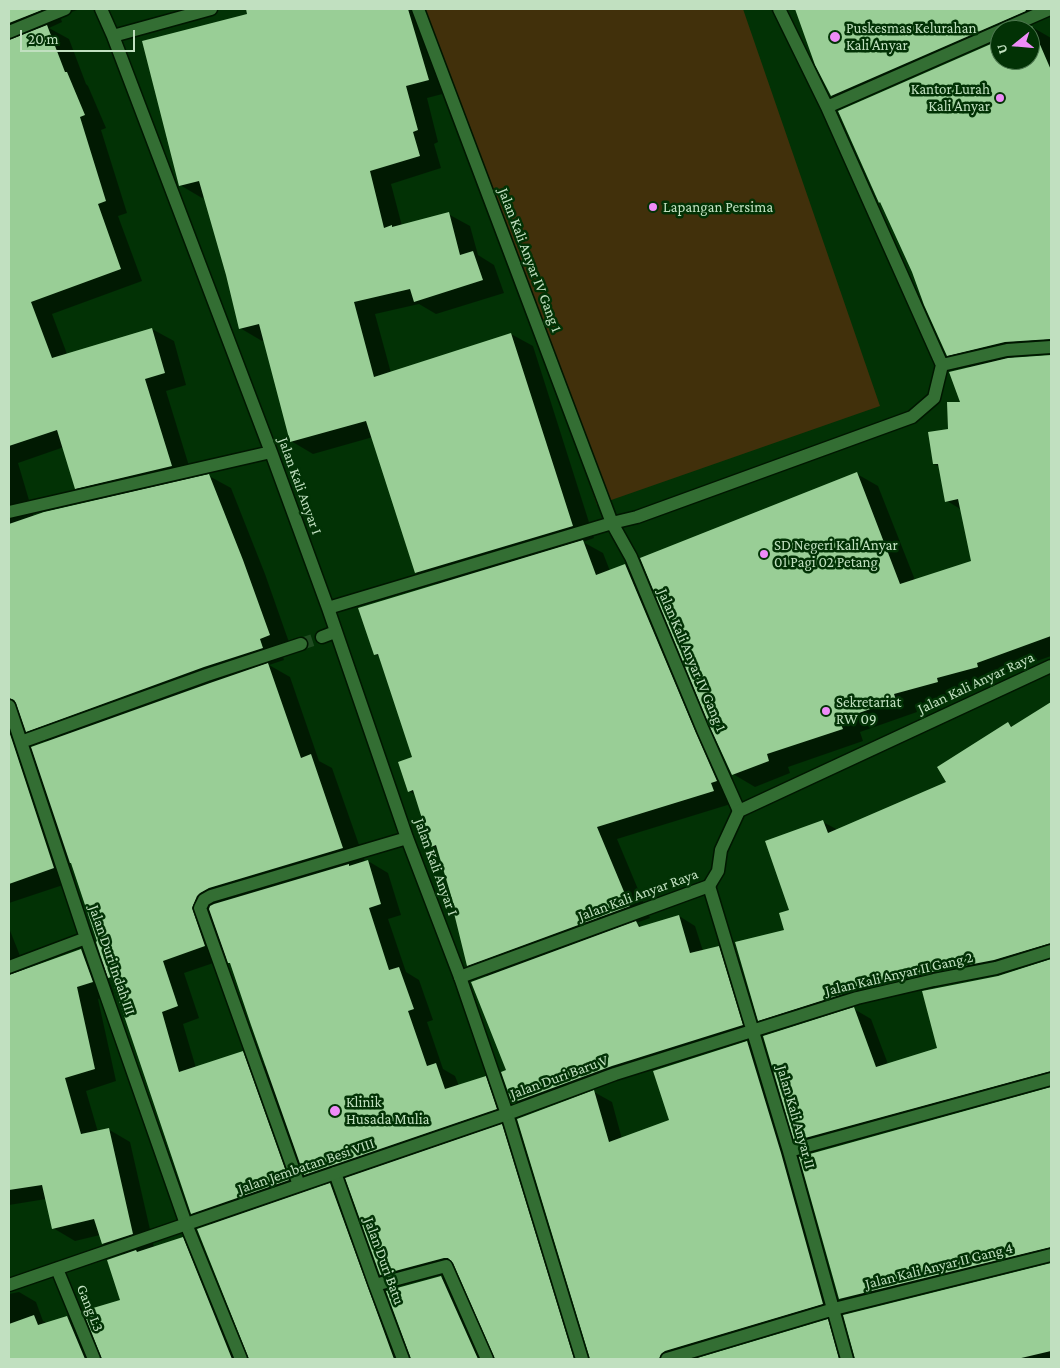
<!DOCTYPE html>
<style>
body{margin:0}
#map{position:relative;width:1060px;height:1368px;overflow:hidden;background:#023205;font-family:"Crimson Pro",serif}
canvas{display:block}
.frame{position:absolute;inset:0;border:10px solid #c1e0c0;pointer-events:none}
.north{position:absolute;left:990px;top:20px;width:50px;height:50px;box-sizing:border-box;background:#023205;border:1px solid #4e7850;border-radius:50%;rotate:253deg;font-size:14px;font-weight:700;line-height:20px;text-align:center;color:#c1e0c0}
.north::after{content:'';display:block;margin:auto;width:18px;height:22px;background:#ee8cf8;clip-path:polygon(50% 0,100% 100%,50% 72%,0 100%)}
.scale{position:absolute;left:20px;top:30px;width:115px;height:22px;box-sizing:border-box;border:2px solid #c1e0c0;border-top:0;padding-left:6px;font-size:15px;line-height:18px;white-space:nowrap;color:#c1e0c0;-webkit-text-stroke:4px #023205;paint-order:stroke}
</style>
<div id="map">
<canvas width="1060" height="1368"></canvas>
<div class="frame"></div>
<div class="north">U</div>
<div class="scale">20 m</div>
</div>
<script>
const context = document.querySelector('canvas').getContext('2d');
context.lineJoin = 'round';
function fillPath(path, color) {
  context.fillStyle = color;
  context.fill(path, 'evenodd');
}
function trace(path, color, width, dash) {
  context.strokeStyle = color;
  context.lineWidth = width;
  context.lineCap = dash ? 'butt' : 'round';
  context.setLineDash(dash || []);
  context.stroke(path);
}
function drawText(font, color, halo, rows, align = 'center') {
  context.font = font + ' "Crimson Pro",serif';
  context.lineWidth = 5;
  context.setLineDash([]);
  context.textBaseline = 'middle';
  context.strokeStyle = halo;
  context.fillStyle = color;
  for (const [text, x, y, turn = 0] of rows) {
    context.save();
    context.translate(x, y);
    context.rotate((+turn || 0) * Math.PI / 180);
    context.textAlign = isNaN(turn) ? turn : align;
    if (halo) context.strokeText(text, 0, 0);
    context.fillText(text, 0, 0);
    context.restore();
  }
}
const green = new Path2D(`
 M424,9H743L880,406L597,505Z`);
const shadow = new Path2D(`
 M9,9H80L60,16L62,22L49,28L69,39L86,84L88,86L106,128L101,130L127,213L118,216L142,281L52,314L67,354L152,329L174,341L186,385L166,391L193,479L209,476L231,488L265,574L291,648L281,651L284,660L269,665L290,677L319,761L332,768L365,862L368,861L388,873L401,915L388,919L406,972L419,980L433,1020L427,1022L443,1069L455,1076L459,1086L485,1078L505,1089L516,1120L501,1125L519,1136L587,1359H496V1355L457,1269L399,1284L381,1274L347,1178L329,1184L347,1195L408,1359H250L213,1225L192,1213L112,978L107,975L114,994L98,999L116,1081L86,1091L98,1132L108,1129L130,1142L154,1247L182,1238L200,1248L245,1359H103V1356L121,1300L124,1255L103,1244L100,1235L75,1241L53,1228L46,1199L9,1205V928L26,971L81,950L105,964L73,864L69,861L75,881L9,903ZM64,447L76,488L99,501L34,517L18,463ZM25,730L47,742L31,748ZM228,958L231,963L267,1067L242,1053L196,1068L183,1024L199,1018L184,973ZM303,1173L326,1186L310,1192Z
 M273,9H425L450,92L427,98L438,142L434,144L441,168L391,184L402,226L448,214L470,226L478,255L494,265L504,293L436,314L419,304L375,314L391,373L511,334L533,346L594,538L583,542L603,553L610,571L625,565L645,577L734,803L617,839L650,918L636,923L643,927L679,916L695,926L703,951L719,948L735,957L758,1035L629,1075L530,1112L513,1103L503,1072L507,1071L488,977L468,965L457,910L439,850L432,846L416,795L409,791L413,758L380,657L375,654L438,585L416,573L373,437L313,454L291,441L264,340L262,341L240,328L228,275L205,197L202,198L180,185L143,42Z
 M797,9H1034L1039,19L846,103L832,96L817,65Z
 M1032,27L1051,38V352L1029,354L1012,358V359L1051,356V656L998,675L999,679L958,690L959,694L915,706L917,712L860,732L863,741L788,767L790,773L755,787L733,774L857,474L878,486L915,580L973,562L962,510L947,501L940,467L934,464L961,403L971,368L948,355L913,271L883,204L880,202L1000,41V60H1030V30H1025Z
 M1051,704V957L865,1001L776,1030L759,1020L786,931L791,911L823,822L838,830L948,782L1008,724L1013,727Z
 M1051,961V1085L813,1150L796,1140L854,1009L871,1019L888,1064L939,1049L999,977Z
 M747,1042L764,1052L840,1313L687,1359H591L594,1092L612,1102L622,1139L670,1121Z
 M1051,1089V1260L857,1309L840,1299L801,1158Z
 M1051,1265V1359H856V1357L845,1316Z
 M441,1277L459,1287L490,1359H412Z
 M19,1292L36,1302L43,1321L47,1323L67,1317L85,1327L98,1359H9V1294Z
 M827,1321L845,1331L853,1359H699Z`);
const building = new Path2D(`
 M9,9H41L42,10L9,23Z
 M246,9H408L429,80L406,86L418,130L413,132L420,156L370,171L384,228L392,225V227L449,212L460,255L473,251L483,280L414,302L410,289L354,302L374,377L511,333L573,526L415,573L366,421L290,442L259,324L239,329L226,275L199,181L179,186L142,41L247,14Z
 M795,9H1025L1026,11L831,96L815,65Z
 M47,25L65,72H67L85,115L80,117L106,201L98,204L121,269L31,302L52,358L152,328L165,373L145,379L172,466L75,489L57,430L9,446V40Z
 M1032,26L1051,70V339L1005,342L947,356L924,305L912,272L880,202L879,203L838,111L1000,40V60H1030V30H1022Z
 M1051,355V636L977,663L978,667L937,678L938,682L894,694L896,700L839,720L843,729L767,754L769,761L732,775L710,727L640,558L857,472L900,584L971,561L958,499L945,502L938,464H933L928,432L948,429L947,402H960L949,372L1008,358Z
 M209,474L243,560L270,635L260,639L263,648L204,667L26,732L16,703L14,700L9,698V524L44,512Z
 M583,540L596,575L625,564L696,733L717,781L711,783L714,791L597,827L630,906L467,966L453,909H455L436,845L431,847L413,790L408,792L398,762L412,757L378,654L374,655L358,608Z
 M268,663L301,758L311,754L343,848L209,888L200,893L197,896L192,908L205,946L163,961L178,1006L162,1012L179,1072L243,1051L289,1180L191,1214L111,977L108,978L96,942L97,941L71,863H70L31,747L210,683Z
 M1051,702V943L994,960L932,972L848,991L849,992L758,1021L735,942L784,930L779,913L789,910L765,841L823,820L828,833L946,782L937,767L1008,722L1011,727Z
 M9,731L54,868L9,884Z
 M368,860L381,904L369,908L389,970L399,967L414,1009L408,1011L427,1066L436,1063L445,1089L486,1076L497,1109L304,1175L251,1025L230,963H228L209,909L210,906L214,904L349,864V866Z
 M679,915L690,953L719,946L743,1025L612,1066L512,1103L501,1072L506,1070L471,982L636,921L639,927Z
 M81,949L93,982L77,987L95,1069L65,1078L81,1134L109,1128L133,1234L102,1244L94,1219L52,1229L42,1185L9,1190V975Z
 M1051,959V1071L794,1141L763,1036L854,1007L876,1067L937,1048L922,991L998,976Z
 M747,1041L781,1153L823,1304L665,1351L661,1354L659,1359H590L517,1119L594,1090L609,1142L669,1120L653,1071Z
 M1051,1087V1247L839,1299L799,1157Z
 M502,1124L574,1359H495L453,1263L448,1258H444L380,1275L345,1178Z
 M330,1183L394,1359H249L197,1229Z
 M183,1237L232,1359H102L83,1311L120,1300L107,1260L136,1250L137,1252Z
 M1051,1263V1351L1017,1359H855L843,1315Z
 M441,1276L478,1359H411L386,1291Z
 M34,1315L38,1325L67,1316L85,1359H9V1324Z
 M828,1319L839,1359H694Z`);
const minorTunnel = new Path2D(`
 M301,644L322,637`);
const minor = new Path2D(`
 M101,9L113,36L271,452L328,608L407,838L460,977
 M418,9L612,523L631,557L703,730L739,811
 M779,9L827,107L942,365
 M1002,30L1050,9
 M9,32L65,9
 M113,36L211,9
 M827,107L1000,31
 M9,512L271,452
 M328,608L612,523L637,517L912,417L934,398L942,365L1007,350L1051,347
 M322,637L335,632
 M9,706L86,938L186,1224L241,1359
 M21,742L207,675L301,644
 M709,886L789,1151L847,1359
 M9,967L86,938
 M789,1151L1051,1079
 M335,1173L375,1285L403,1359
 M299,1185L200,908L204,900L211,896L407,838
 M57,1269L94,1359
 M375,1285L446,1266L487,1359
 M582,1359L507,1114L615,1074L857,998L934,980L996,968L1051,951
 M667,1359L834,1309L1051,1255`);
const tertiary = new Path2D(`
 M9,1285L507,1114L460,977L709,886L718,871L721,850L739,811L1051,666`);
const markers = [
 [835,37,6,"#ee8cf8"],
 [1000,98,5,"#ee8cf8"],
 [653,207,5,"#ee8cf8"],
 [764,554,5,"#ee8cf8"],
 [826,711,5,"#ee8cf8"],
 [335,1111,6,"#ee8cf8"]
];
const poiNames = [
 ["Puskesmas Kelurahan",846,28],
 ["Kali Anyar",846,45],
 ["Kantor Lurah",990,89,"right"],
 ["Kali Anyar",990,106,"right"],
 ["Lapangan Persima",663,207],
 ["SD Negeri Kali Anyar",774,545],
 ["01 Pagi 02 Petang",774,562],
 ["Sekretariat",836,702],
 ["RW 09",836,719],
 ["Klinik",346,1102],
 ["Husada Mulia",346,1119]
];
const streetNames = [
 ["Jalan Kali Anyar IV Gang 1",530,260,69],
 ["Jalan Kali Anyar I",300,486,70],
 ["Jalan Kali Anyar IV Gang 1",692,660,67],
 ["Jalan Kali Anyar Raya",976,683,-25],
 ["Jalan Kali Anyar I",436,867,70],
 ["Jalan Kali Anyar Raya",638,895,-20],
 ["Jalan Duri Indah III",112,960,71],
 ["Jalan Kali Anyar II Gang 2",899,974,-13],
 ["Jalan Duri Baru V",559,1077,-20],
 ["Jalan Kali Anyar II",796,1117,74],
 ["Jalan Jembatan Besi VIII",306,1166,-19],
 ["Jalan Duri Batu",384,1261,70],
 ["Jalan Kali Anyar II Gang 4",939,1266,-14],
 ["Gang L3",90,1308,68]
];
fillPath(green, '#41300b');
fillPath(shadow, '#0007');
fillPath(building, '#99ce96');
trace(minorTunnel, '#1f4c21', 12, [12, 6]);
trace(minor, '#001700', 15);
trace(tertiary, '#001700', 15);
trace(minor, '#336e33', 12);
trace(tertiary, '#336e33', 12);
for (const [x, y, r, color] of markers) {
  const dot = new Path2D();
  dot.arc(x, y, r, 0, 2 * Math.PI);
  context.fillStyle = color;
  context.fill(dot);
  trace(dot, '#023205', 2);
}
drawText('15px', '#c1e0c0', '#023205', poiNames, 'left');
drawText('15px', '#c1e0c0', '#023205', streetNames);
</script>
